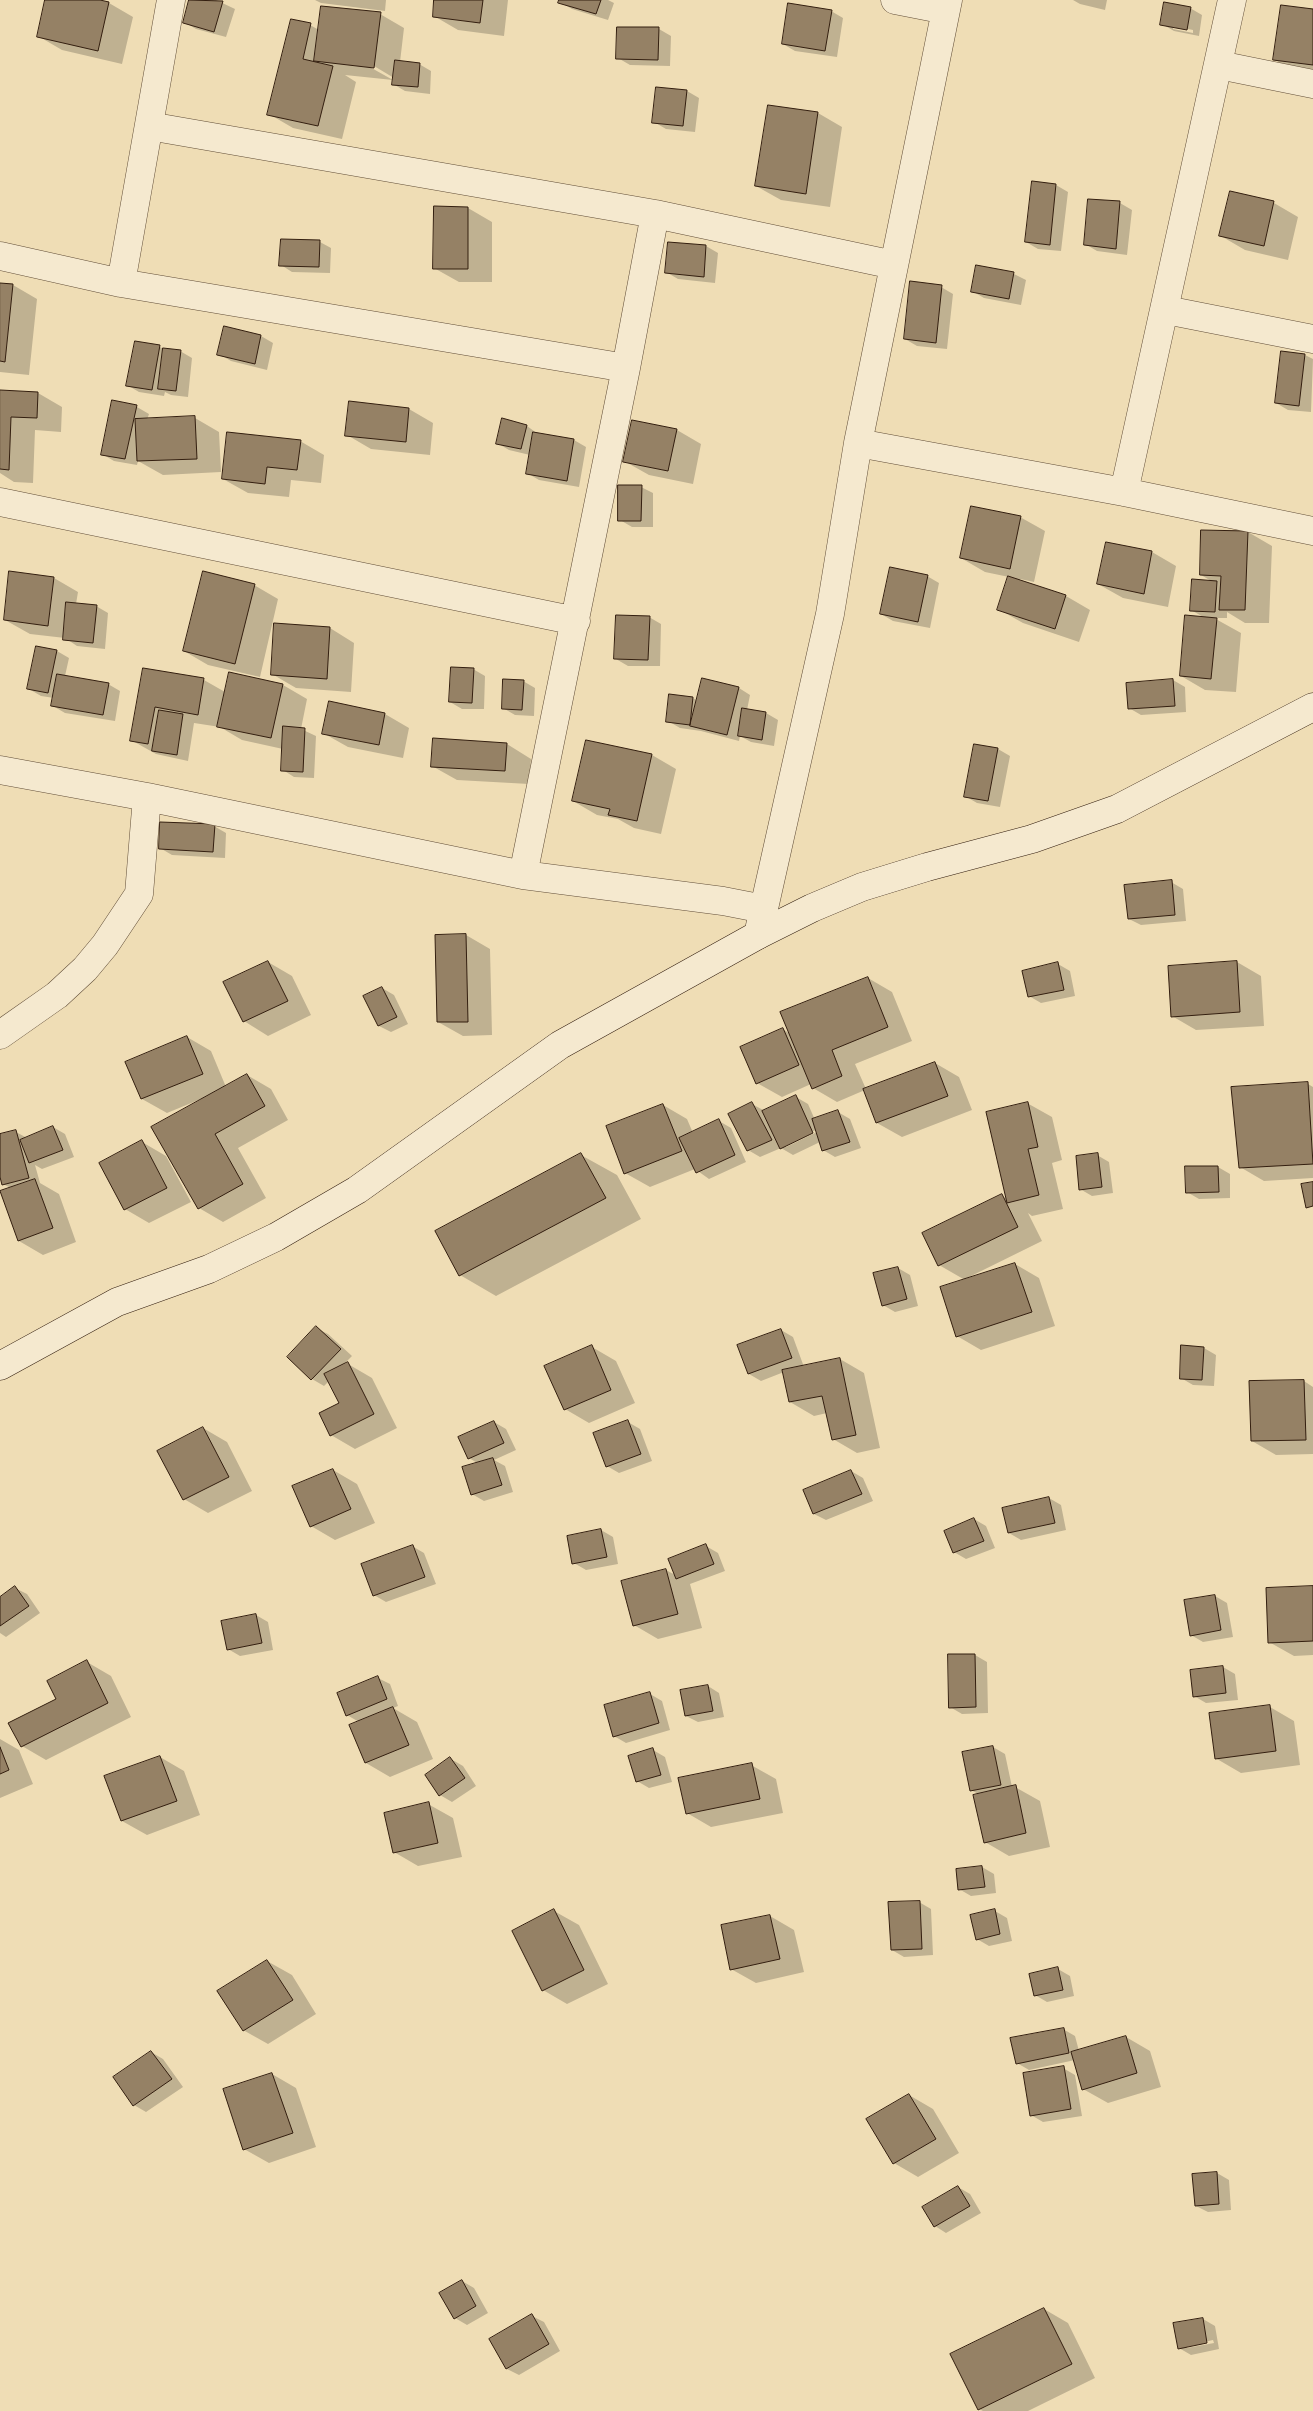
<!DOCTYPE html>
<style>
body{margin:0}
canvas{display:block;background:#efddb5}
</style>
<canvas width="1313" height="2411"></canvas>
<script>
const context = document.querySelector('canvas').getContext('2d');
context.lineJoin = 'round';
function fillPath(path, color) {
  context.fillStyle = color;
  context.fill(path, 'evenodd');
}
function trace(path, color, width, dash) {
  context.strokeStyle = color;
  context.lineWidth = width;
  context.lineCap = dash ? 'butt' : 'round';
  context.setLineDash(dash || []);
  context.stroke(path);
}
const shadow = new Path2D(`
 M46,0H94L109,3L133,17L122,64L62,50L38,36Z
 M191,0H216L235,9L226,37L196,29L184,22Z
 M315,0H386L385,11L321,3Z
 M436,0H508L504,36L458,30L434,16Z
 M561,0H608L614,3L608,20L572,9L560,2Z
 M1073,0H1107L1105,10L1080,4Z
 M1190,8L1202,15L1199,36L1174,31L1162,24ZM1173,26L1193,30V33L1173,29Z
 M1313,10V75L1299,74L1275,60Z
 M831,11L843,18L837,57L795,51L783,44Z
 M380,14L404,28L400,62L419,64L431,71L430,94L405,91L393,84L394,78L369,63L368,66L393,80L345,75L356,82L342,139L293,128L269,114L310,25L319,30Z
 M659,29L671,36L670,66L630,65L618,58Z
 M687,91L699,98L695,132L666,129L654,122Z
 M769,106L818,113L842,127L830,207L781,200L756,186Z
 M1056,185L1068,192L1061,251L1038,249L1026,242Z
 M1231,193L1274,203L1298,217L1288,260L1245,250L1221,236Z
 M1120,203L1132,210L1127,255L1097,251L1085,244Z
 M435,208H468L492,222V282H459L434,268Z
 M320,242L331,248L330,273L292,272L281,265Z
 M670,243L706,246L718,253L715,283L678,279L666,272Z
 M977,266L1014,274L1026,280L1021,305L984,298L972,291Z
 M0,284L13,285L37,299L29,375L0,372Z
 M941,287L953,294L947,349L917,346L905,339Z
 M261,336L273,343L267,370L231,361L219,354Z
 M160,347L165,350L180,351L192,358L188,397L171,395L165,392L164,396L139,392L127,385Z
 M1282,352L1305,355L1313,359L1311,412L1288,410L1276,403Z
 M0,391L38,393L62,407L61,432L35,430L33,483L14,482L0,473Z
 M113,402L137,407L149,414L147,420L195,418L219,432L221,472L163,475L138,461L137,465L114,461L102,454Z
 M409,409L433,423L430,455L371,449L347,435Z
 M527,426L538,434L574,440L586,447L579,487L539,480L527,473L530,455L509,450L497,443Z
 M677,430L701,444L693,484L649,475L624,461Z
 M300,441L324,455L321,483L291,480L289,497L248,493L223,479Z
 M641,487L653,493V527H632L620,520Z
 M1020,517L1045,531L1034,582L1020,579L1019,581L1066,596L1090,610L1079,642L1023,623L998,609L1009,577L985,572L961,558Z
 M1248,532L1272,546L1269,623H1245L1227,612V618H1214L1241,633L1236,692L1205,690L1181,676L1205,618L1191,610L1213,582L1201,575Z
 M1152,552L1176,566L1168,607L1123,598L1098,584Z
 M927,576L939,583L930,628L893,621L881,614Z
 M54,578L78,592L76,604L96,606L108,613L105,649L77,646L65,638L30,634L5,620Z
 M254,585L278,599L260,677L208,665L184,651Z
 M649,617L661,624L660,666H628L616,659Z
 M330,628L354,643L351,692L296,688L272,674Z
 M37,647L57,651L69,658L65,676L108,684L120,691L115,721L65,713L53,706L54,698L41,696L29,689Z
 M473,669L485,676L484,709H462L450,702Z
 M144,670L204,680L225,692L230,674L283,685L307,699L301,729L316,736L314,778L294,777L283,770V749L242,740L220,727L194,723L188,761L156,754L131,740Z
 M1173,680L1185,687L1186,712L1141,715L1129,708Z
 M523,681L535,688L534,716L515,715L503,708Z
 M739,688L750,695L747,710L766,713L778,720L774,746L751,742L740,736L739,741L701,731L680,728L668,721L693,698L698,701Z
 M385,714L409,728L403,758L348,747L323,733Z
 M587,741L652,755L676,769L661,834L634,828L618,819L597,815L573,801Z
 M507,744L531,759L529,784L457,780L432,766Z
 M975,745L998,749L1010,756L1000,807L977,803L965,796Z
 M214,826L226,833L225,858L172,855L160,848Z
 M1171,882L1183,889L1186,921L1141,925L1129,919Z
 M466,935L490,949L492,1035L463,1036L438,1022Z
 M268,962L292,976L311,1015L268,1036L244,1021Z
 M1237,962L1261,976L1264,1026L1196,1030L1172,1016Z
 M1058,964L1070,971L1075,996L1041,1003L1029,996Z
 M868,978L892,992L912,1041L855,1064L866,1089L935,1063L959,1077L972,1110L902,1137L877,1123L865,1090L837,1102L813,1088L811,1084L782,1097L757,1083L783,1029L790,1034Z
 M382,988L394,995L408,1024L391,1032L379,1026Z
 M187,1037L211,1051L226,1087L247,1075L271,1089L288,1120L238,1148L266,1198L223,1222L199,1208L201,1099L167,1113L142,1099L127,1063Z
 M1308,1084L1313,1087V1178L1264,1181L1240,1167Z
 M796,1097L808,1104L815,1120L838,1112L850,1119L861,1148L835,1157L823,1150L820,1142L793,1155L781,1148L760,1157L748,1150L752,1104L765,1111ZM818,1129L819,1131L786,1147V1144Z
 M1027,1103L1052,1117L1062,1160L1052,1163L1063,1209L1032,1216L1028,1213L1042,1241L965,1279L1015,1264L1039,1278L1055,1326L981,1350L957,1336L965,1280L939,1265L1002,1196L1007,1199Z
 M663,1105L687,1119L693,1133L719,1121L731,1128L746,1162L709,1179L695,1169L650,1187L625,1173Z
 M53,1127L65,1134L74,1157L42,1169L35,1165L40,1183L59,1194L76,1242L43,1255L19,1241L11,1188L3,1184L0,1172V1136L16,1132L27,1138Z
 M142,1142L166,1156L191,1202L149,1223L125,1209Z
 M581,1155L617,1175L641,1219L496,1296L460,1275Z
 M1097,1155L1109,1162L1113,1193L1092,1196L1080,1189Z
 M1218,1167L1230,1174V1198L1199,1199L1187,1192Z
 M898,1268L910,1275L918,1306L895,1312L883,1305Z
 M316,1328L328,1334L352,1356L342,1366L348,1364L372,1378L397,1428L355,1449L331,1435L340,1404L329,1381L324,1386L312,1379Z
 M781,1330L793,1337L804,1367L840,1359L864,1373L880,1448L857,1453L833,1439L827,1413L814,1416L790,1402L784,1372L761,1381L749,1374L739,1346Z
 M592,1347L616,1361L635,1403L589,1423L565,1409Z
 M1204,1348L1216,1355L1214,1386L1193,1385L1181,1378Z
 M1304,1381L1313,1387V1454L1276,1455L1252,1441Z
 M494,1422L506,1429L516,1450L494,1460L505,1466L513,1492L484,1501L472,1494L479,1464L469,1458Z
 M628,1422L640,1429L652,1461L619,1473L607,1466Z
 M203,1428L227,1442L252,1491L208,1513L184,1499Z
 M333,1470L357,1484L375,1523L335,1540L311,1526Z
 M851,1471L863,1478L873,1501L826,1520L814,1514Z
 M1049,1498L1061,1505L1066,1530L1021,1540L1009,1533Z
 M974,1519L986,1526L995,1548L966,1559L954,1552Z
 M601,1530L613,1537L618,1564L586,1570L574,1563Z
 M412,1546L424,1553L436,1584L386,1602L374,1595Z
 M706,1546L718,1553L725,1571L690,1584L702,1628L658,1639L634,1625L666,1570L677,1576Z
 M1313,1587V1655L1294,1656L1269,1642Z
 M15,1588L27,1594L40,1613L6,1637L0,1633V1598Z
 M1215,1596L1227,1603L1233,1637L1203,1642L1191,1635L1186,1601Z
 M256,1615L268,1622L273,1650L240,1656L228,1649Z
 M975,1655L987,1662L988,1713L962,1714L950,1707Z
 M87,1662L111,1676L131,1717L46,1760L22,1746Z
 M1223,1667L1235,1674L1238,1700L1206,1703L1194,1696Z
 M378,1678L390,1684L398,1706L393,1708L417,1722L433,1759L390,1777L366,1763L350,1726L359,1722L347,1715Z
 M708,1686L719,1693L724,1717L698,1722L686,1716Z
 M650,1694L662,1701L670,1730L626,1743L614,1736Z
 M1270,1707L1294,1721L1300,1765L1241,1773L1217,1759Z
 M0,1739L19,1750L33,1784L0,1798Z
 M993,1747L1005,1754L1012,1787H1015L1040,1801L1050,1847L1009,1856L985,1842L980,1795L971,1790Z
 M653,1750L665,1757L672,1782L649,1788L637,1781Z
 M160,1757L184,1771L200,1815L147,1835L122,1821L106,1777Z
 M451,1759L463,1766L476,1786L452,1802L440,1795Z
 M751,1765L776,1779L783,1813L711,1827L687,1813Z
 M428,1804L453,1818L462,1857L418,1866L394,1852Z
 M982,1867L994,1874L996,1893L971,1896L959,1889Z
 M919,1902L931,1909L933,1955L904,1957L892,1950Z
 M554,1911L579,1925L608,1984L567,2004L543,1990Z
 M995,1911L1007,1918L1012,1941L989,1946L977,1939Z
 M770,1916L794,1930L804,1972L756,1983L731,1969Z
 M267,1961L292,1975L316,2014L268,2044L243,2030Z
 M1058,1969L1070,1976L1074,1996L1047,2002L1035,1995Z
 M1063,2029L1075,2036L1079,2051L1126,2037L1150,2051L1161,2087L1108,2103L1083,2089L1075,2060L1029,2070L1017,2063Z
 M151,2052L163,2059L183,2087L146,2112L134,2105Z
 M1063,2068L1075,2075L1082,2116L1043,2122L1031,2115Z
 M272,2074L296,2088L316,2147L269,2163L244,2149Z
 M909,2095L933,2109L959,2153L918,2177L894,2163Z
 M1217,2173L1229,2180L1231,2210L1208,2212L1196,2206Z
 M958,2187L970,2194L981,2213L946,2233L935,2226Z
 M462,2281L474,2288L488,2313L467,2325L455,2318Z
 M1044,2309L1068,2323L1095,2378L1028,2411H983L979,2409Z
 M532,2316L544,2322L560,2351L519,2375L507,2369L491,2340Z
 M1203,2319L1215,2326L1219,2349L1191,2355L1179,2348ZM1213,2340L1214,2343L1187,2348V2346Z`);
const building = new Path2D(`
 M45,0H100L109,2L98,51L37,37Z
 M189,0L223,1L214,32L183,23Z
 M434,0H483L480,23L433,17Z
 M559,0H601L596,14L558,3Z
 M1164,2L1191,7L1187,30L1160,25Z
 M788,3L832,10L825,51L782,44Z
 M1281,5L1313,9V65L1273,60Z
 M321,6L381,12L374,68L314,61Z
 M291,19L311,23L303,59L333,66L318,126L267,115Z
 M617,27H659L658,60L616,59Z
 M395,60L420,63L418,87L392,85Z
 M656,87L687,90L683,126L652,123Z
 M768,105L818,112L806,194L755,186Z
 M1032,181L1056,184L1050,245L1025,242Z
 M1230,191L1274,201L1264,246L1219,236Z
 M1088,199L1120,201L1116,249L1084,245Z
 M434,206L468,207V269H433Z
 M281,239L320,240L319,267L279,266Z
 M668,242L706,245L704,277L665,273Z
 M976,265L1014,272L1009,299L971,292Z
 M910,281L942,285L936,343L904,339Z
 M0,283L13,284L5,362L0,361Z
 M224,326L261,335L255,364L217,355Z
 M135,341L160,345L152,390L126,386Z
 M163,348L181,350L176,391L158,389Z
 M1281,351L1305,354L1299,406L1275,403Z
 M0,390L38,392L37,418L11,417L9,470L0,469Z
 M112,400L137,405L125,459L101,455Z
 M349,401L409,408L406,442L345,436Z
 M195,416L197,459L137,461L135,419Z
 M502,418L527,425L521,449L496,444Z
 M632,420L677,429L668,471L623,462Z
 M227,432L301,440L297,470L267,467L265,484L222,479Z
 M533,432L574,439L567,481L526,474Z
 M618,485H642L641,521H618Z
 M971,506L1021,516L1010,569L960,558Z
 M1201,530L1248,531L1245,610H1219L1221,576L1200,575Z
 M1106,542L1152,551L1144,594L1097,584Z
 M890,567L928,575L918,622L880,614Z
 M9,571L54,577L48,626L4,620Z
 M203,571L255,584L235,664L183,651Z
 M1008,576L1066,595L1055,629L997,610Z
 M1192,579L1217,581L1215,612L1190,611Z
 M66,602L97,605L93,643L63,640Z
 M616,615L650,616L648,660L614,659Z
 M1185,615L1217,618L1211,679L1180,676Z
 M274,623L330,627L327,679L271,675Z
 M36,646L57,650L48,693L27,689Z
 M451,667L474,668L472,703L449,702Z
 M143,668L204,678L198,715L155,707L148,744L130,741Z
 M229,672L283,684L271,738L217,727Z
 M57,674L109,683L103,715L51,706Z
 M702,678L739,687L727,735L690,726Z
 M503,679L524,680L522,710L502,709Z
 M1173,679L1175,706L1128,709L1126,683Z
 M669,694L693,697L690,725L666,722Z
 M329,701L385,713L379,745L322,734Z
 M742,708L766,712L762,740L738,736Z
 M159,710L183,714L177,755L152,751Z
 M283,726L305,728L303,772L281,771Z
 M433,738L507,743L505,771L431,767Z
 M586,740L652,754L637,821L608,815L610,809L572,801Z
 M974,744L998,748L988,801L964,797Z
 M160,822L215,824L213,852L159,849Z
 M1172,880L1175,915L1128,919L1124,885Z
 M466,934L468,1022H437L435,935Z
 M268,961L288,1001L243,1022L223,982Z
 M1237,961L1240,1012L1171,1017L1168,966Z
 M1058,962L1064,990L1028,997L1022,971Z
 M868,977L888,1027L832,1050L842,1076L812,1089L780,1012Z
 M382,987L397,1017L378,1026L363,996Z
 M783,1028L799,1065L756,1084L740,1047Z
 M187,1036L203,1074L141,1099L125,1062Z
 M935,1062L948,1096L876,1123L863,1089Z
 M247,1074L265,1106L215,1134L243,1184L198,1209L151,1127Z
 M1308,1082L1313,1164L1239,1168L1231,1087Z
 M796,1095L813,1133L780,1149L762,1111Z
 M752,1102L772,1140L747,1151L728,1114Z
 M1028,1102L1038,1147L1028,1149L1039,1195L1007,1203L986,1112Z
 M663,1104L682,1151L624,1174L606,1126Z
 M838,1110L850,1142L822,1151L812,1119Z
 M719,1119L735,1155L696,1173L679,1138Z
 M53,1126L63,1150L29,1163L20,1140Z
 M16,1130L29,1178L2,1185L0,1177V1134Z
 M142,1140L167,1188L124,1210L99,1163Z
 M581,1153L606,1198L459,1276L435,1231Z
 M1098,1153L1102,1187L1079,1190L1076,1156Z
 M1185,1166H1218L1219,1192L1186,1193Z
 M35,1179L53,1228L18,1241L0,1191Z
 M1313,1182V1206L1306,1208L1301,1184Z
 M1002,1194L1018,1227L938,1266L922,1233Z
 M1015,1263L1032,1312L956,1337L940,1287Z
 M898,1267L907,1299L882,1306L873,1273Z
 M316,1326L341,1349L311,1380L287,1357Z
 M781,1329L792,1358L748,1374L737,1345Z
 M592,1345L611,1390L564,1410L544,1366Z
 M1181,1345L1204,1347L1202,1380L1180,1379Z
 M840,1358L856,1435L832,1440L822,1396L789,1402L782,1370Z
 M348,1362L374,1414L330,1436L319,1413L339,1403L324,1374Z
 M1304,1380L1306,1440L1251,1441L1249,1381Z
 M628,1420L641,1454L606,1467L593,1433Z
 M494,1421L504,1443L468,1459L458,1437Z
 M203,1427L229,1477L183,1500L157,1451Z
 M493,1458L502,1485L471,1495L462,1467Z
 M333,1469L351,1509L310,1527L292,1486Z
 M851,1470L862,1494L813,1514L803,1490Z
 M1049,1497L1055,1523L1008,1533L1002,1508Z
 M974,1518L984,1541L953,1553L944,1531Z
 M601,1529L607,1557L572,1564L567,1536Z
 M706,1544L714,1564L676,1579L668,1559Z
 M413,1545L425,1577L373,1596L361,1564Z
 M666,1569L678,1614L633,1626L621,1581Z
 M15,1586L29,1606L0,1626V1597Z
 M1313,1586V1641L1268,1643L1266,1588Z
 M1215,1595L1221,1630L1190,1636L1184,1600Z
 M256,1614L262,1643L227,1650L221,1621Z
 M948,1654H975L976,1707L949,1708Z
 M87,1660L108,1703L21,1747L8,1723L56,1699L47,1681Z
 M1223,1666L1226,1693L1193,1697L1190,1670Z
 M378,1676L387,1699L346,1716L337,1693Z
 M708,1685L713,1711L685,1716L680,1690Z
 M650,1692L659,1723L613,1737L604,1705Z
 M1270,1705L1276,1751L1215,1759L1209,1713Z
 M393,1707L409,1745L365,1763L349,1725Z
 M993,1746L1001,1785L970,1791L962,1752Z
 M0,1747L9,1770L0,1774Z
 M653,1748L661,1775L636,1782L628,1756Z
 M160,1756L177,1801L121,1821L104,1776Z
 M450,1757L465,1778L439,1796L425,1775Z
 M752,1763L760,1799L686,1814L678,1778Z
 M1016,1785L1026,1833L984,1843L973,1795Z
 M429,1802L438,1843L393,1853L384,1813Z
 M982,1866L985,1887L958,1890L956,1869Z
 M920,1901L922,1949L891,1950L888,1902Z
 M554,1909L584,1970L542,1991L512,1931Z
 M995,1909L1000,1934L976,1940L970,1915Z
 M770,1915L780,1959L730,1970L721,1925Z
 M267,1960L293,2000L243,2031L217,1991Z
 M1058,1967L1063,1990L1034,1996L1029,1974Z
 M1064,2028L1069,2053L1016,2064L1010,2038Z
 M1126,2036L1137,2073L1082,2090L1071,2052Z
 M151,2051L172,2079L133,2106L113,2077Z
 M1064,2066L1071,2109L1030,2116L1023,2073Z
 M272,2073L293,2133L243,2150L223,2089Z
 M909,2094L936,2139L893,2164L866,2119Z
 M1217,2172L1219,2204L1195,2206L1192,2174Z
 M958,2186L970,2206L934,2227L922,2207Z
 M462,2280L476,2306L454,2319L439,2293Z
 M1044,2308L1072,2364L978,2410L950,2354Z
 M532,2314L549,2344L506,2369L489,2339Z
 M1203,2318L1207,2343L1178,2349L1173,2323Z`);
const street = new Path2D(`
 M895,0L946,10
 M1219,65L1313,84
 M149,126L655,214L894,265
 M0,256L121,283L626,368
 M121,283L171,0
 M1166,310L1313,339
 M858,443L1124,492L1313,531
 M1124,492L1232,0
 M0,502L576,621
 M0,770L147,797L523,875L723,901L764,909
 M523,875L626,368L655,214
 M758,935L830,614L858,443L948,0
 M0,1035L57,995L85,969L105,945L139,894L147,797`);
const secondary = new Path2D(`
 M0,1366L117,1302L209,1269L276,1237L357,1190L560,1045L758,935L812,908L862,887L927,867L1032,839L1117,809L1313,707`);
fillPath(shadow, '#0003');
fillPath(building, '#958165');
trace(building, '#331e0f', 1);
trace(street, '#624e38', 29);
trace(secondary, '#331e0f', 29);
trace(street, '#f5e9cf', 28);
trace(secondary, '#f5e9cf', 28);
</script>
